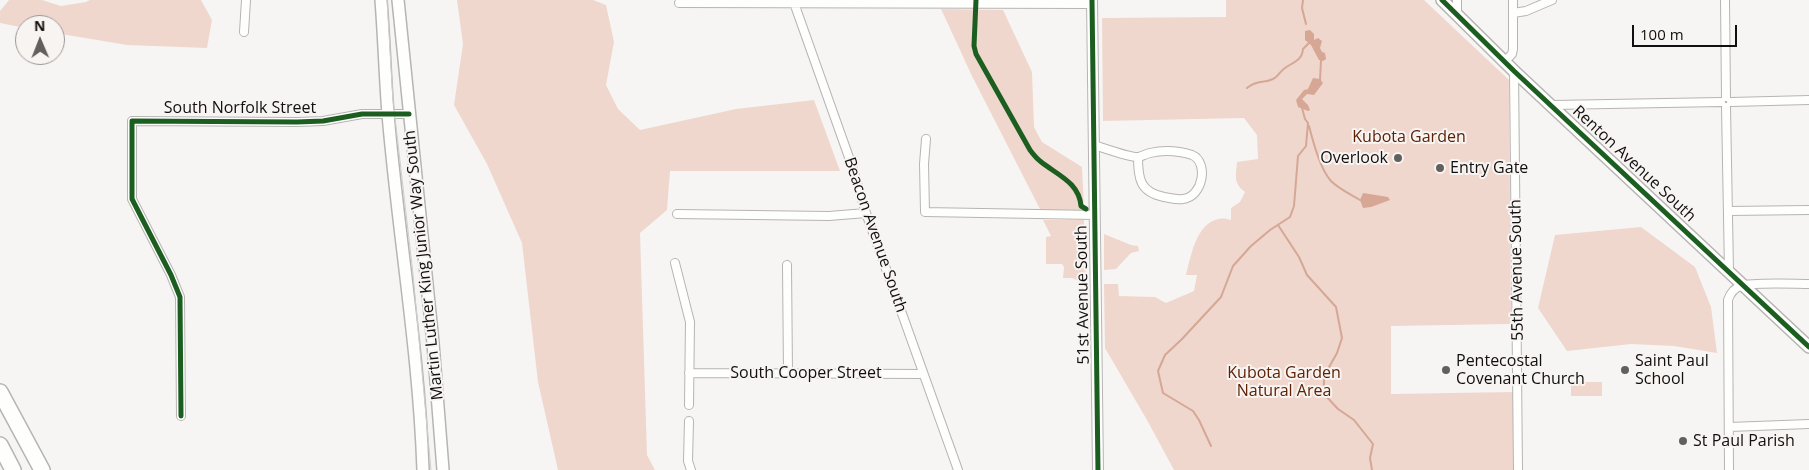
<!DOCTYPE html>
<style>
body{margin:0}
#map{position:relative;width:1809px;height:470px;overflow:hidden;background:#f7f5f3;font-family:"Open Sans",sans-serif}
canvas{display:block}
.north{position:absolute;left:15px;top:15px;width:50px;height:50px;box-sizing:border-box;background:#f8f4f2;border:1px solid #9c9897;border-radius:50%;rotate:359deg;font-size:14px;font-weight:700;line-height:20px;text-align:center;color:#110f0f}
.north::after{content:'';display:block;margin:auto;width:18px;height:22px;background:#62605f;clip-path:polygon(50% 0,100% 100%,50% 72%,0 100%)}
.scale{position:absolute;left:1632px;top:25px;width:105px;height:22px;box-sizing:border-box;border:2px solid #110f0f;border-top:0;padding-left:6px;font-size:15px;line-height:18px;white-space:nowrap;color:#110f0f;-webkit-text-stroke:4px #f8f4f2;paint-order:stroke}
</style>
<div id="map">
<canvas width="1809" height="470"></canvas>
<div class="north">N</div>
<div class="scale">100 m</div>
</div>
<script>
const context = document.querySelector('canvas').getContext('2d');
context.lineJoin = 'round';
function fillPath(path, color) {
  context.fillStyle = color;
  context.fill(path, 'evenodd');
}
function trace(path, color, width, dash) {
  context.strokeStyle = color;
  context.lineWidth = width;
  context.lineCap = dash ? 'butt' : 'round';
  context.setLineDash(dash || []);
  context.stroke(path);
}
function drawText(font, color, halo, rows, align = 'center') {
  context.font = font + ' "Open Sans",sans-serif';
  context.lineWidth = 4;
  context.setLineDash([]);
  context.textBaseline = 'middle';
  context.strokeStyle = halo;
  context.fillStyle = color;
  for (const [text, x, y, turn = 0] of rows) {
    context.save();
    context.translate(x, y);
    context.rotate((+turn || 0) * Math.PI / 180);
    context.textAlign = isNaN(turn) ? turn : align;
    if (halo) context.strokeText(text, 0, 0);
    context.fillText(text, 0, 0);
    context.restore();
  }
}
const green = new Path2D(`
 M9,0H42L61,6L86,2L90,0H201L212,20L207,48L127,45L55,33V25H25V28L0,23V11Z
 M457,0H593L606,5L614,42L606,85L618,109L640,130L736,109L814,100L840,171H670L667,210L640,233L647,455L655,470H558L538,382L522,243L487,164L454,105L463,44Z
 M1226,0H1424L1509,80L1511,324L1391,326V394L1513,392V470H1174L1147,420L1105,348L1104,284H1118L1119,296L1155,297L1166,303L1194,291L1197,275H1186C1191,256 1196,223 1219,219C1223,218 1228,219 1231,220V208L1240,202L1245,192C1233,183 1236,176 1237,162L1258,159L1257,135L1244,118L1103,121L1102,18L1226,17Z
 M941,9L1003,10L1032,72L1034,127L1042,142L1082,167L1084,210L1041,211L972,76Z
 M1043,220H1084L1086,284L1072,278H1063L1064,267L1062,264H1046V237L1051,236Z
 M1641,227L1695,267L1711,307L1717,353L1674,346L1631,344L1567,351L1538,308L1555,235Z
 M1104,234L1131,245L1138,246L1139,251L1131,253L1116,269L1104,270Z
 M1571,382H1602V396H1571Z`);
const water = new Path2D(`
 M1310,30L1314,34V40L1318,38L1322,41L1320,48L1322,52L1325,53L1326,59L1323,61L1319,60L1311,45L1305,40V31Z
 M1313,78L1320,79L1323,83L1314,95L1307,94L1302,99L1308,105L1310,110L1308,111L1298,107L1296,100L1304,90L1308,89Z
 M1363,193L1388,197L1390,200L1371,207L1363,208L1360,200Z`);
const stream = new Path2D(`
 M1303,0L1302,8L1306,24
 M1320,80L1321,60
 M1247,88C1258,79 1263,84 1273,79C1278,77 1280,71 1285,68C1293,62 1302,61 1303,49L1309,43
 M1309,126C1313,141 1320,169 1331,181C1339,189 1350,194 1360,200
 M1278,225L1299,257L1307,275L1336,307L1342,338L1337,353L1324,376V394L1338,409L1354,420L1373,444L1370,458L1372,470
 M1211,446L1199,420L1193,411L1163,393L1158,371L1165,355L1182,339L1221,297L1233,266L1251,246L1270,230L1290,217L1294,206L1298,156L1306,146L1308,123L1305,119L1302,108`);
const minor = new Path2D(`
 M793,0L851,163L866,213L958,470
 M1457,0V14
 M1725,0L1726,97
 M679,3L1092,4
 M1513,13L1526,11L1552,0
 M244,32L246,0
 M1505,61L1512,54L1513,49V0
 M1514,71L1518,470
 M1731,102L1809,100
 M1553,105L1721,102
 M1726,107L1729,271
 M926,139L924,164L925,212L1094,215
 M1094,145C1104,148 1130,158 1139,157C1142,156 1146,154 1150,153C1163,150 1179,151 1192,155C1209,162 1203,197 1183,199C1177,200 1170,198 1164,197C1140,192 1138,179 1138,157
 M1729,211L1809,210
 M677,214L829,216L866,213
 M675,263L690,322L689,405
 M787,265L788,373
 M689,373L923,374
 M181,416L180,297L171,275L132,199V121L297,122L323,121L362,114H409
 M689,421L688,461L691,470
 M1729,427L1809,424
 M1729,470L1728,300C1730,294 1734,288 1741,286C1751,282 1795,284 1809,284`);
const tertiary = new Path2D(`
 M1092,0L1098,470`);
const secondary = new Path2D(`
 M381,0C384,38 385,76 388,114C398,233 419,351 423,470
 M398,0L433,343L443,470
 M1442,0L1514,71L1809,347`);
const motorway = new Path2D(`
 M0,392L42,470
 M0,445L13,470`);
const tram = new Path2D(`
 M387,0L393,100L413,274L431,470`);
const cycleway = new Path2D(`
 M976,0L974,46L976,54L1030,150C1033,154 1036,158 1040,161C1057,175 1079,182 1081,206L1086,209
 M1092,0L1098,470
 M1442,0L1514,71L1809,347
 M181,416L180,297L171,275L132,199V121L297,122L323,121L362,114H409`);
const markers = [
 [1398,158,5,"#62605f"],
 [1440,168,5,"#62605f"],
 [1446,370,5,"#62605f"],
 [1625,370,5,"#62605f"],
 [1683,441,5,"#62605f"]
];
const streetNames = [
 ["South Norfolk Street",240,108],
 ["Renton Avenue South",1634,164,43],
 ["Beacon Avenue South",875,235,71],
 ["Martin Luther King Junior Way South",424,265,-96],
 ["55th Avenue South",1517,270,-91],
 ["51st Avenue South",1083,295,-91],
 ["South Cooper Street",806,373]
];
const parkNames = [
 ["Kubota Garden",1409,137],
 ["Kubota Garden",1284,373],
 ["Natural Area",1284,391]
];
const poiNames = [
 ["Overlook",1388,158,"right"],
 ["Entry Gate",1450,168],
 ["Pentecostal",1456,361],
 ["Covenant Church",1456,379],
 ["Saint Paul",1635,361],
 ["School",1635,379],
 ["St Paul Parish",1693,441]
];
fillPath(green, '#efd7ce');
fillPath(water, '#d5a794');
trace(stream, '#d5a794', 2);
trace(minor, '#b6b5b4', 10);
trace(tertiary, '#b6b5b4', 12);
trace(secondary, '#b6b5b4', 14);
trace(motorway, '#b6b5b4', 18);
trace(minor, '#fefefd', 8);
trace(tertiary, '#fefefd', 10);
trace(secondary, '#fefefd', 11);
trace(motorway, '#fefefd', 15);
trace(tram, '#cfcece', 1);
trace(cycleway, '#1b5e20', 5);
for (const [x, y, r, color] of markers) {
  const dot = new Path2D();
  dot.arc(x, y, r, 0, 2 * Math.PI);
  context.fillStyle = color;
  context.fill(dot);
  trace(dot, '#f8f4f2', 2);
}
drawText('16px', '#110f0f', '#f8f4f2', streetNames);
drawText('16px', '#5e2106', '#f8f4f2', parkNames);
drawText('16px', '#110f0f', '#f8f4f2', poiNames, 'left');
</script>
